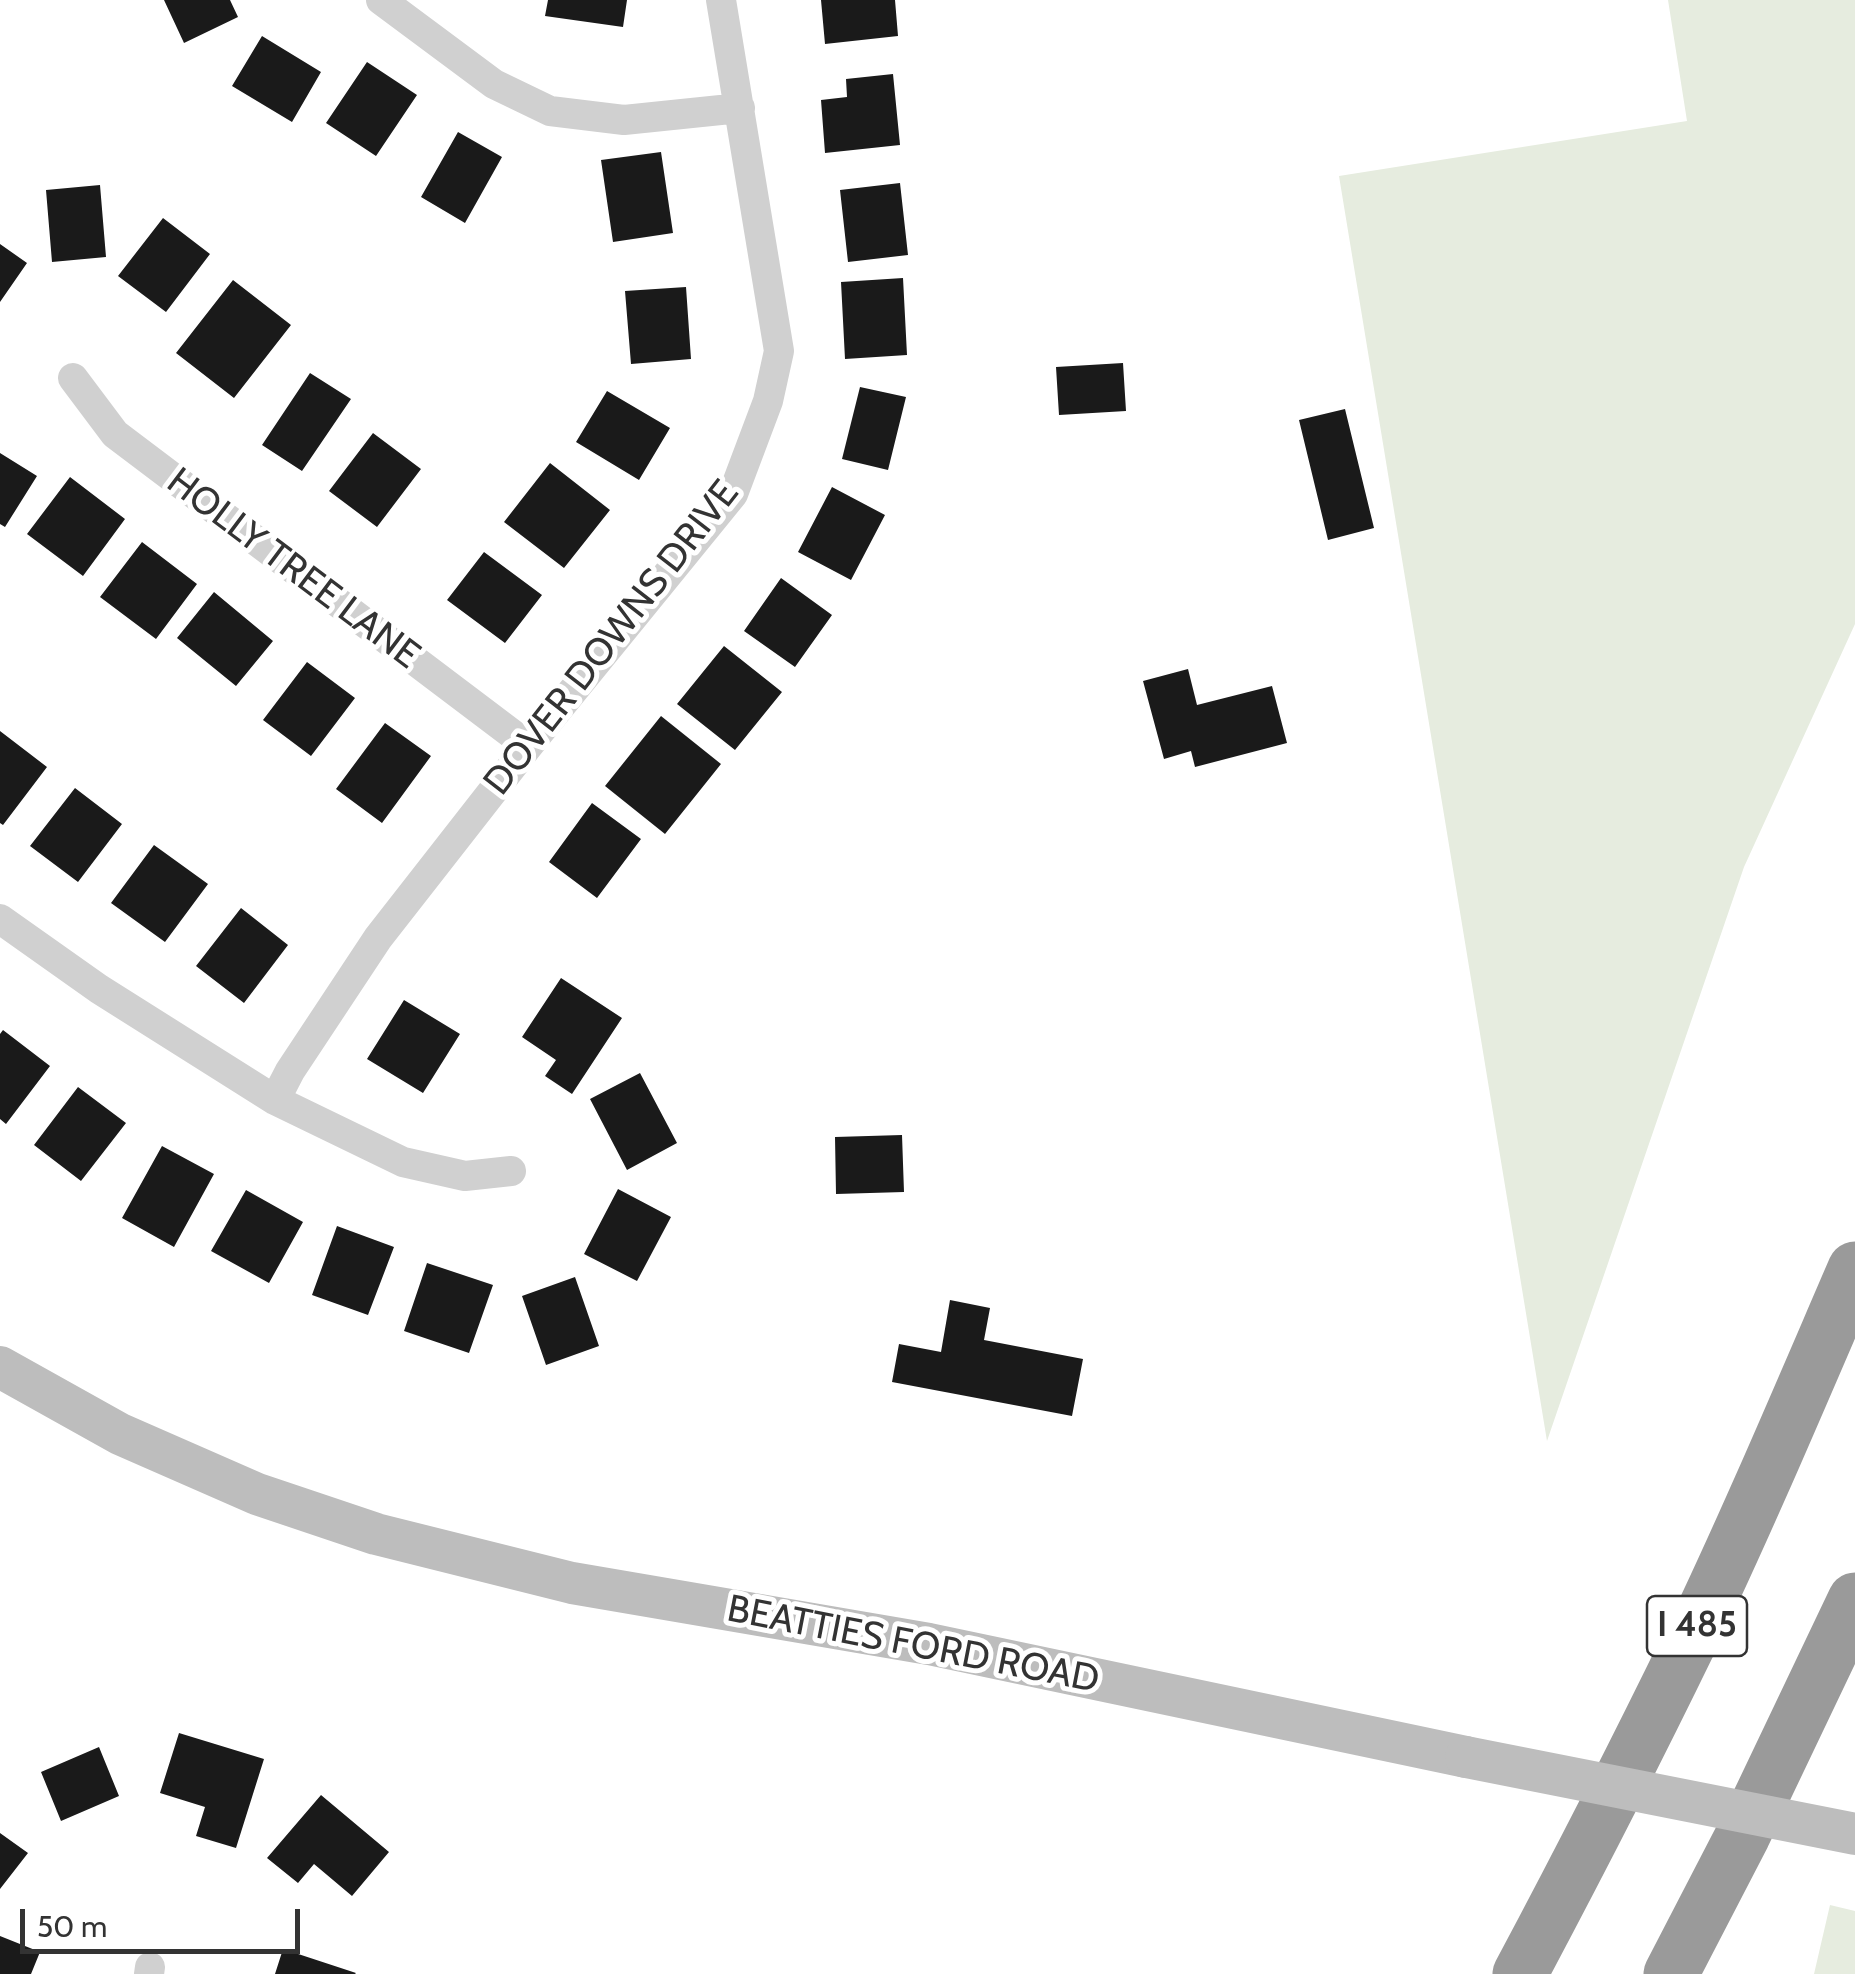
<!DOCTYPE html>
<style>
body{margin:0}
#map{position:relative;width:1855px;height:1974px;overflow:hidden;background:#fff;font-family:Cabin,sans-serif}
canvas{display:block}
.scale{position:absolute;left:20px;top:1909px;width:280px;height:45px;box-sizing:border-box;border:5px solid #333;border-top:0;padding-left:12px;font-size:30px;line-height:35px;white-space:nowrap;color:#333;-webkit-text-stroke:8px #fff;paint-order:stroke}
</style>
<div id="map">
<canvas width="1855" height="1974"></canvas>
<div class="scale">50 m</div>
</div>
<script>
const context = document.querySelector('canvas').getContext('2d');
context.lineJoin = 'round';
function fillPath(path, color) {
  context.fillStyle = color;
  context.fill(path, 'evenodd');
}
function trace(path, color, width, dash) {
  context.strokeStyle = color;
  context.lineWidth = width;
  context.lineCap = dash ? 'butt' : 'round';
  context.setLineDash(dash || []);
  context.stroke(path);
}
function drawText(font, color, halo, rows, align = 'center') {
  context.font = font + ' Cabin,sans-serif';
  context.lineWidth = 10;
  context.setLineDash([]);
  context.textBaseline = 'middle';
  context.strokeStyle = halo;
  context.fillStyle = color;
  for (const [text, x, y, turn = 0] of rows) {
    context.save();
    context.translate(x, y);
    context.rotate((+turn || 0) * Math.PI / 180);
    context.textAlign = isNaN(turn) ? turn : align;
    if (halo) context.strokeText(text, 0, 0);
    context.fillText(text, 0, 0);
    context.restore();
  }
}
const green = new Path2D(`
 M1668,0H1855V624L1744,867L1547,1441L1339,176L1687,121Z
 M1830,1905L1855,1911V1974H1814Z`);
const building = new Path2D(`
 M164,0H230L238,17L184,43Z
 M548,0H627L623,27L545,16Z
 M821,0H895L898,36L825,44Z
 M262,36L321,72L292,122L232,86Z
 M367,62L417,95L376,156L326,123Z
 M893,74L900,145L825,153L821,100L847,97L846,79Z
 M458,132L502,157L465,223L421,197Z
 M661,152L673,233L613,242L601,160Z
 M900,183L908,255L848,262L840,190Z
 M100,185L106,257L52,262L46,190Z
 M163,218L210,254L166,312L118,276Z
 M0,244L27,263L0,302Z
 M903,278L907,355L845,359L841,282Z
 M233,280L291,325L234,398L176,353Z
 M686,287L691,359L631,364L625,291Z
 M1123,363L1126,411L1059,415L1056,367Z
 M310,373L351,399L302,471L262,445Z
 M860,387L906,397L888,470L842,459Z
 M607,391L670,428L639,480L576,442Z
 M1345,409L1374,528L1328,540L1299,420Z
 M373,433L421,469L377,527L329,491Z
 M0,453L37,476L5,527L0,524Z
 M550,463L610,510L564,568L504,522Z
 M70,477L125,519L83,576L27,534Z
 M832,487L885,515L851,580L798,552Z
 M142,542L197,584L156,639L100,597Z
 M484,552L542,595L505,643L447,600Z
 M781,578L832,615L795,667L744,631Z
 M214,592L273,641L236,686L177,638Z
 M724,646L782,692L735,750L677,704Z
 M307,662L355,698L311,756L263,720Z
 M1188,669L1197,705L1272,686L1287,743L1195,767L1191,751L1164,759L1143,681Z
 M661,716L721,764L665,834L605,786Z
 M385,723L431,756L382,823L336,789Z
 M0,731L47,767L3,825L0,823Z
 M75,788L122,824L78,882L30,846Z
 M592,803L641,839L597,898L549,862Z
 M154,845L208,884L165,942L111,903Z
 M241,908L288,945L244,1003L196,966Z
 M561,978L622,1018L572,1094L545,1076L556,1060L522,1037Z
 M404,1000L460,1034L423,1093L367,1059Z
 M3,1030L50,1066L6,1124L0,1119V1034Z
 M640,1073L677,1143L627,1170L590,1099Z
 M78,1087L126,1123L81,1181L34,1145Z
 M902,1135L904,1192L836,1194L835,1137Z
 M162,1146L214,1174L174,1247L122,1218Z
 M618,1189L671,1217L637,1281L584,1254Z
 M246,1190L303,1222L269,1283L211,1251Z
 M337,1226L394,1247L368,1315L312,1295Z
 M427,1263L493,1285L469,1353L404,1331Z
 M575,1277L599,1346L546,1365L522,1296Z
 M950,1300L990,1308L984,1340L1083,1359L1072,1416L892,1382L899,1344L941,1352Z
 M179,1733L264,1759L236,1848L196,1836L205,1807L160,1793Z
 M99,1747L119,1796L61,1821L41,1772Z
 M321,1795L389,1852L352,1896L314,1864L298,1883L267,1858Z
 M0,1833L28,1853L0,1889Z
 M0,1936L40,1952L31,1974H0Z
 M283,1949L356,1973L355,1974H275Z`);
const minor = new Path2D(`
 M381,0L494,84L550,111L624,120L740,108
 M73,378L115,434L528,746
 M0,919L99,989L275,1100L403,1162L465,1176L511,1171
 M275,1100L290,1071L378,938L528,746L733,494L768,401L779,351L721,0
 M149,1974L150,1967`);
const secondary = new Path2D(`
 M0,1367L120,1434L257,1494L376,1534L572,1583L929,1644L1466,1757`);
const motorway = new Path2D(`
 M1520,1974C1578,1865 1635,1754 1689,1643C1748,1520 1801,1394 1855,1269
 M1671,1974L1743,1835L1855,1600`);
const secondaryBridge = new Path2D(`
 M1466,1757L1855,1834`);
const shields = [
 [1697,1626,100]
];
const shieldNames = [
 ["I 485",1697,1626]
];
const streetNames = [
 ["HOLLY TREE LANE",293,569,37],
 ["DOVER DOWNS DRIVE",612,638,-52],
 ["BEATTIES FORD ROAD",913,1645,11]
];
fillPath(green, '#e6ecdf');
fillPath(building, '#1a1a1a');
trace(minor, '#d0d0d0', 30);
trace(secondary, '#bdbdbd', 42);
trace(motorway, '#9a9a9a', 55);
trace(secondaryBridge, '#bdbdbd', 42);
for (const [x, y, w] of shields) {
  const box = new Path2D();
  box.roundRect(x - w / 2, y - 30, w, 60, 8);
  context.fillStyle = '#fff';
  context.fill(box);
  trace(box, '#333', 2.5);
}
drawText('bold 35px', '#333', null, shieldNames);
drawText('38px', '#333', '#fff', streetNames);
</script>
